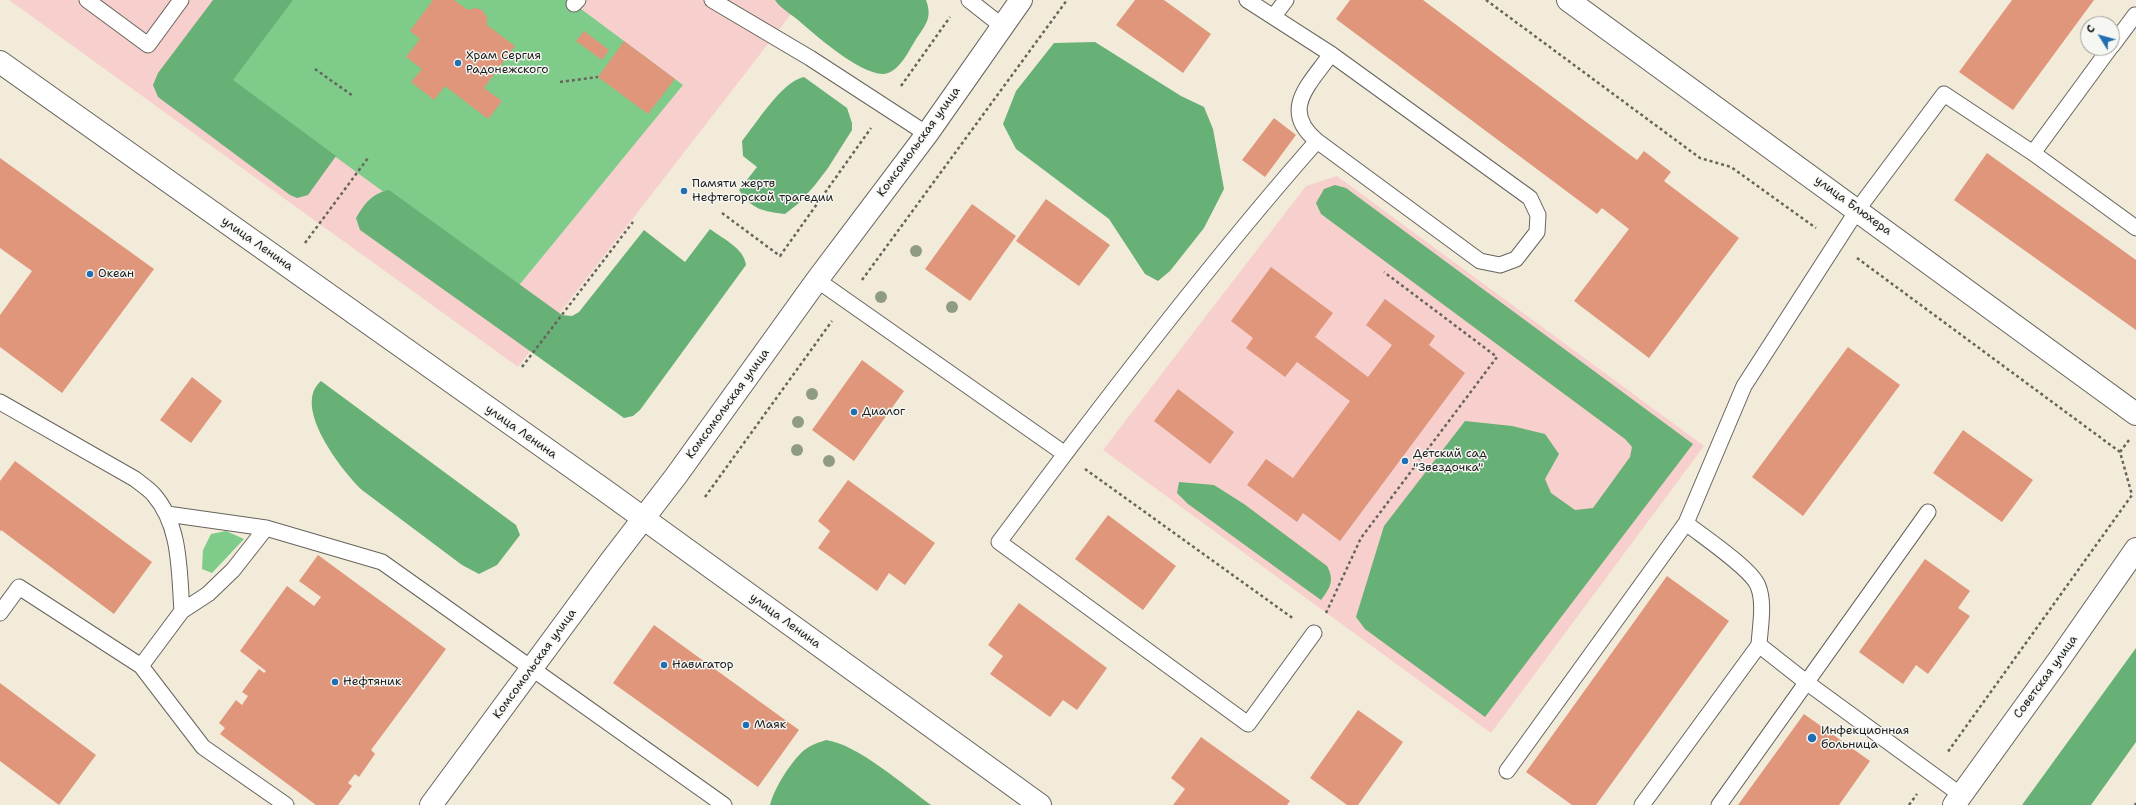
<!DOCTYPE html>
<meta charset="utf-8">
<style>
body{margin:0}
#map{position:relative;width:2136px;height:805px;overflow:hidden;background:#f2ebd9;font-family:"Shantell Sans",sans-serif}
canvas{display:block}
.north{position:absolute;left:2080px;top:16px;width:40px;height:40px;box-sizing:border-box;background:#f6f6f2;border:1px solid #9f9f9c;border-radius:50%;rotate:307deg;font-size:11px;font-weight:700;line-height:16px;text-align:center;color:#1c1c1c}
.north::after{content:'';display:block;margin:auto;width:14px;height:18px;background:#1f6fb2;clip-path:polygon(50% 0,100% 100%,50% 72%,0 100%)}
</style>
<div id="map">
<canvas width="2136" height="805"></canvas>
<div class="north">С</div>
</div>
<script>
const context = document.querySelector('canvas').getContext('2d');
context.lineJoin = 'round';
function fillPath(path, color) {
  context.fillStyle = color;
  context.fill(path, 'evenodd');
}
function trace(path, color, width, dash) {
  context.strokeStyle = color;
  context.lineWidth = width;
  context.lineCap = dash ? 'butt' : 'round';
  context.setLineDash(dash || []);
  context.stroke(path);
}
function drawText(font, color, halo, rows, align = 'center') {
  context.font = font + ' "Shantell Sans",sans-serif';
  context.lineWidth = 3;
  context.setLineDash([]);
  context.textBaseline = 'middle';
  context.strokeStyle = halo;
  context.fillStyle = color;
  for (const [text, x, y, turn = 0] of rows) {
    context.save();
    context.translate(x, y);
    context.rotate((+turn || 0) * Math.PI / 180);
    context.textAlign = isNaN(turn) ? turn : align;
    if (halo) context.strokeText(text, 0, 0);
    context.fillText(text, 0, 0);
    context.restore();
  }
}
const built = new Path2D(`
 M9,0H802L518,367Z
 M1337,176L1704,446L1491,733L1103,450L1306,186Z`);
const green = new Path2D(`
 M264,0H569L683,85L516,289L213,67Z
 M226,531L244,539L212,573L202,569L203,550L211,534Z`);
const forest = new Path2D(`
 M213,0H293L233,80L336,156L308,195L297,198L290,195L158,97L153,85L158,73Z
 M775,0H926C933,19 925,25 915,41C908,52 901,68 888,73C867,81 814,34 798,20C791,14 780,8 775,0Z
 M1095,42L1181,96L1204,107L1213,129L1224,189L1204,228L1170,271L1158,281L1145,274L1109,219L1016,149L1003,124L1016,91L1054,43Z
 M804,77L847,108L852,123V130L828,168L815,185L799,203L785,214C763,211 752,210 739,190L757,167L743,156L742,141C756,124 782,81 804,77Z
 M1335,185L1346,188L1693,444L1485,717L1365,629L1356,617L1384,526L1465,421L1512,426L1545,434L1559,454L1545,479L1551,493L1575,510L1593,508L1630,457L1632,447L1625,439L1321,214L1316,203L1324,189Z
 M389,190L562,315L572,316L579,312L644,230L685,262L710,229C723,239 744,248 746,265L640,410L633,416L624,418L360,230L356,218C364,204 372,193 389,190Z
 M321,381L516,525L520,535L497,565L479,574L462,565L362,490C342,471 291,406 321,381Z
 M1179,482L1214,485L1244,504L1327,566C1335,581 1330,588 1321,600L1188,504L1177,493Z
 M2136,648V742L2091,805H2022Z
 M826,740C857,744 905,786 931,805H770C774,789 789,765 801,753C808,746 817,743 826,740Z`);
const building = new Path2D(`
 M433,0H454L468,10L476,8L482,10L487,17V25L515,46L484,88L502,101L488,119L445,86L434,100L411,82L422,69L406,57L420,39L410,31Z
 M1135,0H1164L1211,34L1183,73L1116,25Z
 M1350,0H1423L1637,160L1644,151L1671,172L1664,181L1739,238L1649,358L1574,301L1629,229L1602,208L1597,214L1336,19Z
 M2012,0H2094L2013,110L1959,72Z
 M584,31L609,50L602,60L576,41Z
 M624,41L675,79L648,114L598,77Z
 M1274,118L1296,135L1265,177L1242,160Z
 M1987,153L2136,260V330L1954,200Z
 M0,158L154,269L62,393L0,347V315L32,271L0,248Z
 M1046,199L1110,245L1079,286L1016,241Z
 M972,204L1016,236L970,301L925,269Z
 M1271,267L1333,313L1315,337L1368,377L1392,345L1366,325L1385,299L1435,336L1429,345L1465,373L1340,541L1303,513L1297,522L1247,485L1266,459L1293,478L1350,401L1297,362L1285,377L1246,348L1253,338L1231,321Z
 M1848,347L1900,385L1803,516L1752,477Z
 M862,360L904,391L854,461L812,430Z
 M192,377L222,401L191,443L160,420Z
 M1178,389L1234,432L1210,464L1154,421Z
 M1963,430L2033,480L2002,522L1933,473Z
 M15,461L152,562L114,614L1,530L0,532V481Z
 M848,480L935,543L905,585L889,573L877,591L818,548L830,531L818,521Z
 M1108,515L1176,566L1143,610L1075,559Z
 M318,555L446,649L371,750L375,754L359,777L355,774L348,783L352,786L338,805H316L220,734L225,728L219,723L236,700L242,705L248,696L242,692L259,669L264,673L266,671L240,651L287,586L314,606L321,597L299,581Z
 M1925,559L1970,591L1958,608L1970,616L1928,674L1916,665L1903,684L1859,652Z
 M1667,576L1729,621L1596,805H1572L1526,772Z
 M1019,603L1107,668L1077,710L1063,700L1050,717L990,674L1003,656L988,645Z
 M654,625L799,730L758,787L613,683Z
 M0,683L96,755L59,805L0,761Z
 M1358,710L1403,742L1358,805H1347L1310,778Z
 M1804,714L1870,761L1839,805H1738Z
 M1201,737L1290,801L1287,805H1173L1185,789L1171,778Z`);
const path = new Path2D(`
 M1486,0L1700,158L1731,167L1816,228
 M315,69L353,96
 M560,82L598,77
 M901,86L950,17
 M722,213L780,256L871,128
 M305,243L368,158
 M1857,258L2120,452L2132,495L1947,753
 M862,280L1067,0
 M522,367L633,222
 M2120,452L2129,440
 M1085,469L1294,619
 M705,497L832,321
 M1326,613L1361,538L1497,357L1384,272
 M1909,805L1917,794
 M2135,805L2136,803`);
const service = new Path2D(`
 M87,0L148,45L181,0
 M712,0L810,58L927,134
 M969,0L1002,26
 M574,4L578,0
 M1274,16L1286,0
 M2112,46L2135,15
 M1317,141C1279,110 1310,84 1331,54
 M2033,153L2110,48
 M817,280L1065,454L999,542L1248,724L1314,633
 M0,402L135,479C141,484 149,489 154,495C181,526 179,572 182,611L141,666
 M1065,454C1146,347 1228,242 1317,141L1480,261L1500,265L1516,259L1537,232L1538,215L1530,198L1331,54L1247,0
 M167,514L266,528L382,562L724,805
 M1686,523L1744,386L1858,209L1944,94L2033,153L2136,228
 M182,611L208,594L233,570L266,528
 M0,613L19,587L141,666L203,747L286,805
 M1507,771L1686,523C1702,536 1752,569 1758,586C1765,603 1760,627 1759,645L1806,682L1961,795
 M1642,805L1759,645
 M1719,805L1928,512`);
const minor = new Path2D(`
 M0,62L607,492L1040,805
 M431,805L610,562L676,476L817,280L927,134L1021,0
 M1954,805L2058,661L2136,549`);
const tertiary = new Path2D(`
 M1568,0L2136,414`);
const trees = [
 [916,251],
 [881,297],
 [952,307],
 [812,394],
 [798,422],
 [797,450],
 [829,461]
];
const markers = [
 [458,63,4,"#1f6fb2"],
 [684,191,4,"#1f6fb2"],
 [90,274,4,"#1f6fb2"],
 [854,412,4,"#1f6fb2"],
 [1405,461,4,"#1f6fb2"],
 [664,665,4,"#1f6fb2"],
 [335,682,4,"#1f6fb2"],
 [746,725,4,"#1f6fb2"],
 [1812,738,5,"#1f6fb2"]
];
const poiNames = [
 ["Храм Сергия",466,56],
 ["Радонежского",466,70],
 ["Памяти жертв",692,184],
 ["Нефтегорской трагедии",692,198],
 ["Океан",98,274],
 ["Диалог",862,412],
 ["Детский сад",1413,454],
 ["\"Звездочка\"",1413,468],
 ["Навигатор",672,665],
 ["Нефтяник",343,682],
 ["Маяк",754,725],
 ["Инфекционная",1821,731],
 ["больница",1821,745]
];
const streetNames = [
 ["Комсомольская улица",919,142,-54],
 ["улица Блюхера",1853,206,36],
 ["улица Ленина",257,244,35],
 ["Комсомольская улица",728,404,-54],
 ["улица Ленина",521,432,35],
 ["улица Ленина",785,621,36],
 ["Комсомольская улица",535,664,-54],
 ["Советская улица",2046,677,-54]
];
fillPath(built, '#f7d0cd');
fillPath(green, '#7fcc8a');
fillPath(forest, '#67b076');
fillPath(building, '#df967b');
trace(service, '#67645e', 17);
trace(minor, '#67645e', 24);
trace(tertiary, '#67645e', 24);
trace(path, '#67645e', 2.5, [3, 3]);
trace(service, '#fff', 15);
trace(minor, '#fff', 22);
trace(tertiary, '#fff', 22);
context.fillStyle = '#909b86';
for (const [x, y] of trees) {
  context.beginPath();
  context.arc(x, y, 6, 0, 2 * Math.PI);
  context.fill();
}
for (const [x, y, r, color] of markers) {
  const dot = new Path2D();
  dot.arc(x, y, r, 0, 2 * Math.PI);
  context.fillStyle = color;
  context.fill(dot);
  trace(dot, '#f6f6f2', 1.5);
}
drawText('12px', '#1c1c1c', '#f6f6f2', poiNames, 'left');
drawText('12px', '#1c1c1c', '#f6f6f2', streetNames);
</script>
